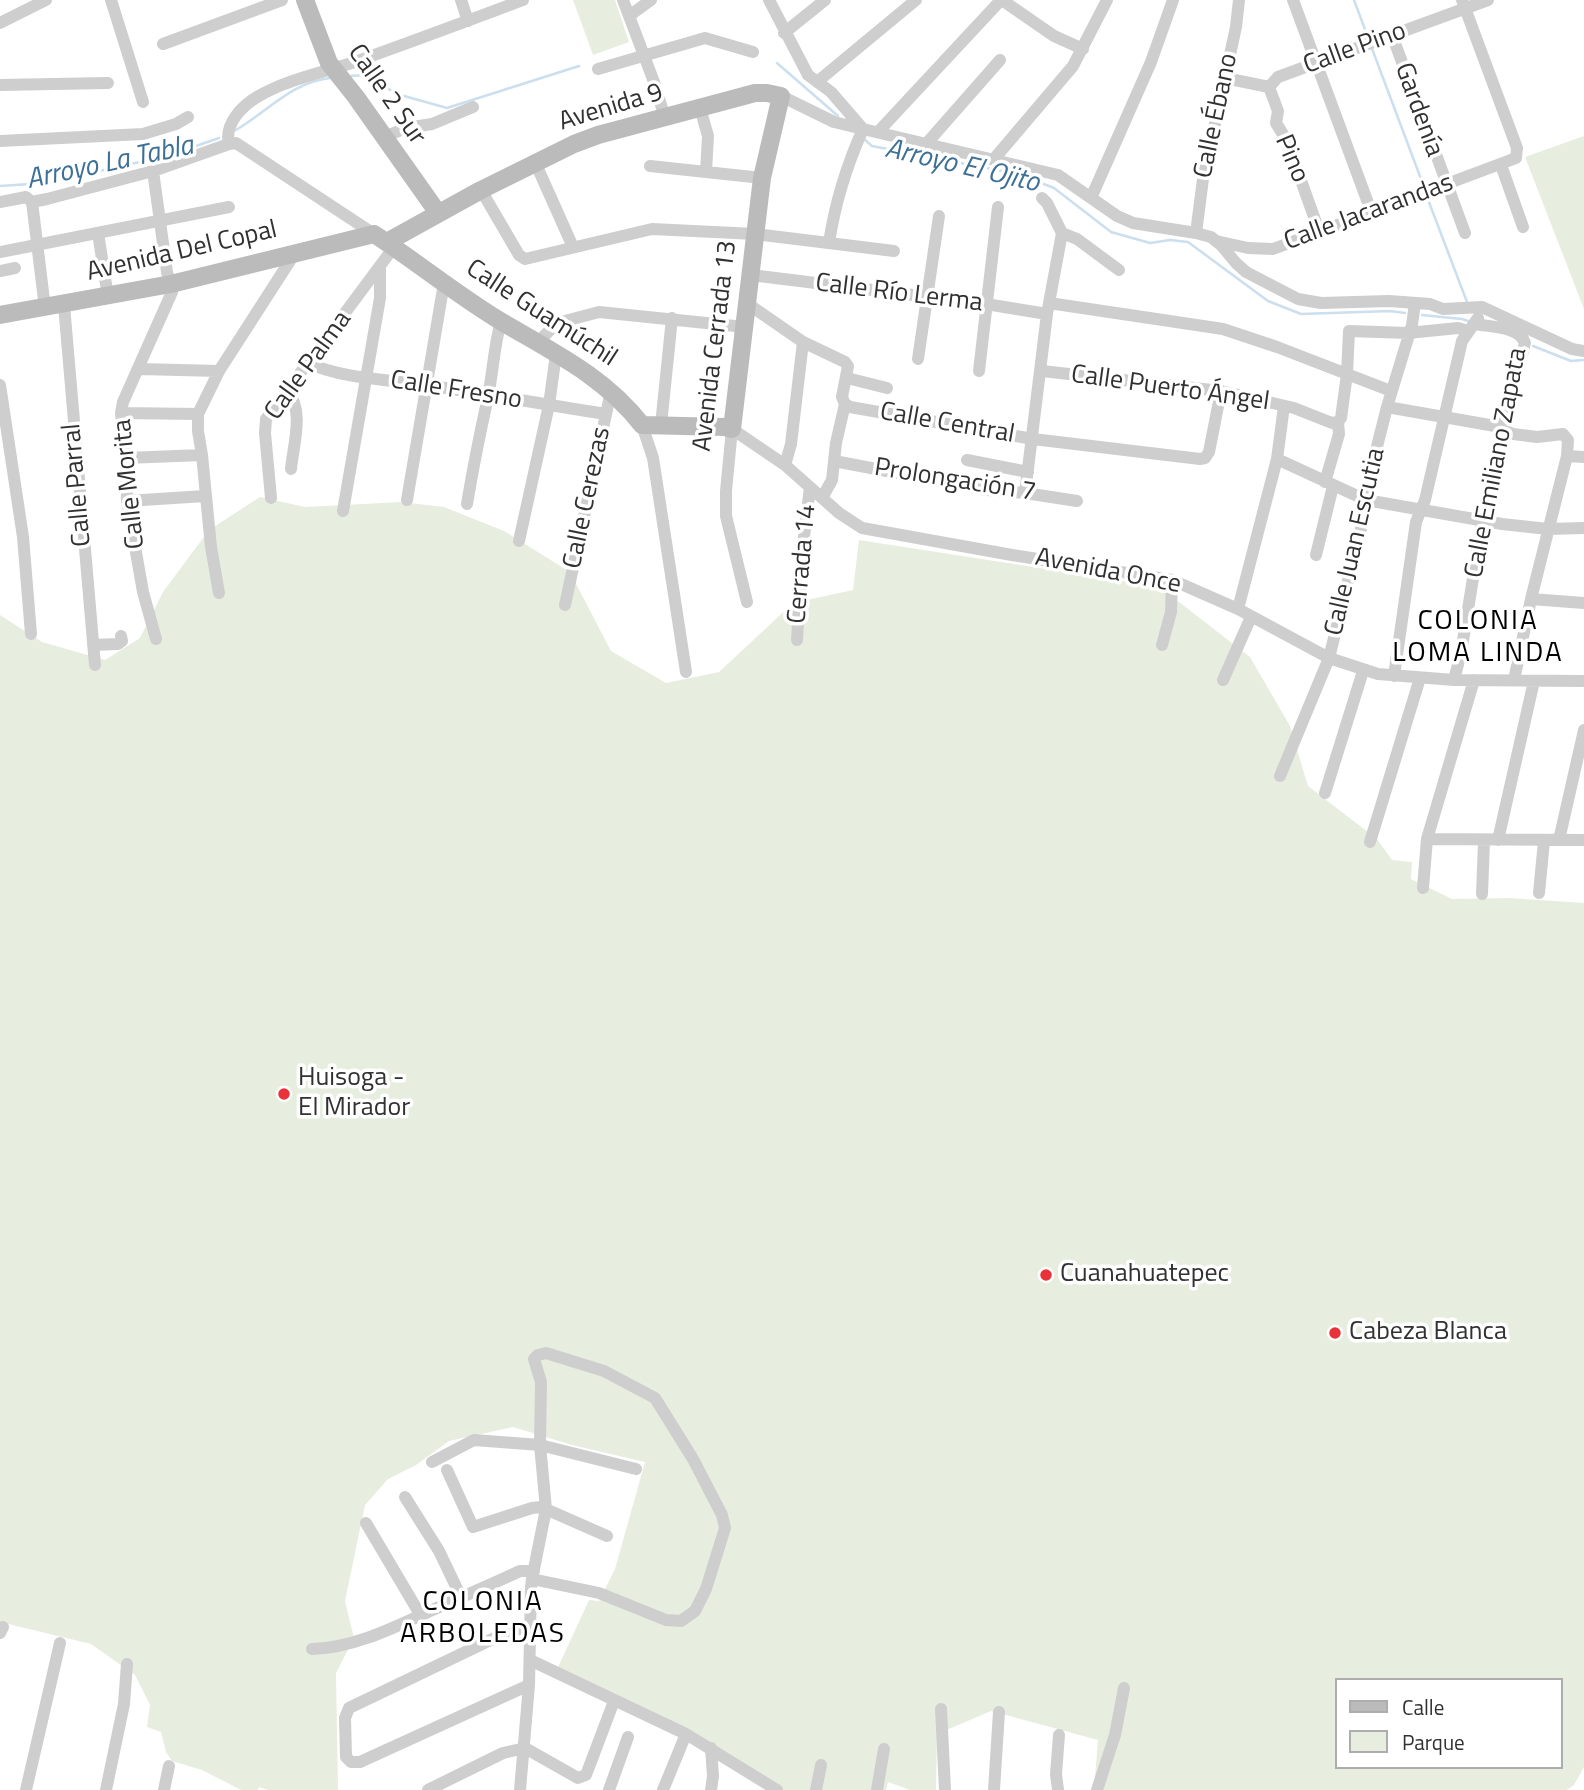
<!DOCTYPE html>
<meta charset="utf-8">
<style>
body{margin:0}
#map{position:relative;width:1584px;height:1790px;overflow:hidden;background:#fff;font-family:"Titillium Web",sans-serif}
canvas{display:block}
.legend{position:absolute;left:1335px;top:1678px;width:228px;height:91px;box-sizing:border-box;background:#fff;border:2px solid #adadad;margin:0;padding:9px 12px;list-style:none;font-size:21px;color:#313131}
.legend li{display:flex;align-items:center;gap:14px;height:35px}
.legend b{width:35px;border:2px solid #adadad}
</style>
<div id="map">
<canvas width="1584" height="1790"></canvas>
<ul class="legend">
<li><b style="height:9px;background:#bbb"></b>Calle</li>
<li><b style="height:19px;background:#e7eedf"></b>Parque</li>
</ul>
</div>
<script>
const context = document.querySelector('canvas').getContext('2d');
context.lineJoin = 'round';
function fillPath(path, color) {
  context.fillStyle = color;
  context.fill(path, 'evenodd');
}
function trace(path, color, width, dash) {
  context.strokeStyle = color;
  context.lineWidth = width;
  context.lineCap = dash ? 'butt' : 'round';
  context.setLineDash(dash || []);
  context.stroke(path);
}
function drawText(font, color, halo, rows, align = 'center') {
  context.font = font + ' "Titillium Web",sans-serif';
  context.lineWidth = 7;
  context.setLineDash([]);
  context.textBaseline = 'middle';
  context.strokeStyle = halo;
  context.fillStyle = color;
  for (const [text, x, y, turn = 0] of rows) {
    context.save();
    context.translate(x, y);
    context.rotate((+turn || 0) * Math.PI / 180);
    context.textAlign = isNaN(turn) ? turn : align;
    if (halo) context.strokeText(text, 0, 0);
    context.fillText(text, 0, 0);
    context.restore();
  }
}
const green = new Path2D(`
 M573,0H615L629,42L593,55Z
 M1584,136V309L1525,157Z
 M260,497L305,507L401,502L444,507L504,531L570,572L611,651L666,683L719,672L793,603L853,590L859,540L1156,586L1161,588L1250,657L1290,726L1308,786L1377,839L1392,860L1412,862L1411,879L1452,899L1510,898L1584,903V1767L1574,1785L1567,1790H1094L1098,1740L991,1711L937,1734L936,1790H910L888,1782L886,1790H782L688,1738L554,1676L589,1600L599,1601L615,1569L645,1462L572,1445L513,1427L449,1441L416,1465L388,1479L365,1505L345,1601L354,1638L336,1673L338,1790H268L259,1787L258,1790H241L202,1770L172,1761L166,1752L161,1732L147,1727L150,1705L135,1675L91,1644L0,1622V615L42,642L105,660L140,638L163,592L209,530ZM1337,1680H1561V1767H1337Z`);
const stream = new Path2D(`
 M1354,0L1369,40
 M1371,46L1424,187
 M777,63L838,116
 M350,76L365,75L397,94L447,108L579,66
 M236,130C267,112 292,82 330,78
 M864,139L872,146L1018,174L1054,188L1111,232L1150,243L1170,240L1188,242L1268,301L1301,314L1390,311L1405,313
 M0,186L45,183L167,156L219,138
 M1427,197L1467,302
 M1422,315L1462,319L1471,322
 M1533,346L1571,361L1584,360`);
const street = new Path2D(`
 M111,0L143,102
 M461,0L468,21
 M623,0L654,82L665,118
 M769,0L808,75L831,92L863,129L1058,175L1117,216L1133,223L1196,233L1211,237L1221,245L1236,263L1246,272L1298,299L1321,303L1389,301L1430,304L1443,309L1482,307L1572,349L1584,351
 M1002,0L1054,36L1083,49
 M1293,0L1371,211
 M629,16L651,0
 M0,23L46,0
 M784,33L825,0
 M1392,35L1465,233
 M163,44L282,0
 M598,69L705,38L753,52
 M1225,78L1269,87L1278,77L1488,0
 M817,82L916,0
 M0,85L108,83
 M1269,87L1278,111L1276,123L1287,141L1319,231
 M781,96L834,122L863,129C846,167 835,203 829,243
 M700,108L708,136L706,172
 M878,132L1001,0
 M384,137L406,128L432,124L473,107
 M0,141L143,134L176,124L188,117
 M927,143L1000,60
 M229,144C224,124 242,106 257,97C287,79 325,72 358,61C413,41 468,21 523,0
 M994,159L1073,66L1107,0
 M535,162L573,247
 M1501,165L1523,227
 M650,166L762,178
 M153,171L167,272L172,292L123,402L121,413L126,458L127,501L143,592L156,639
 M481,190L519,255L525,259L652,229L755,234L894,251
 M1042,198L1047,203L1062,233L1077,239L1119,270
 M1091,198L1151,62L1173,0
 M0,202L26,197L32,202L47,199L153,171L229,144L236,143L374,234
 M32,202L45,308
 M98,233L108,297
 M1196,233L1203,179L1236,27L1239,0
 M1216,241L1248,248L1273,249L1516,158L1517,148L1462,0
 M0,252L229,207
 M0,271L15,268
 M751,275L986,304L1047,314
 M1049,303L1223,329L1277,347L1391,391
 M748,304L803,342L845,362L848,366L842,397L845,404L836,443L832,480L822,498
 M64,305L95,665
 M538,342L553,327L565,321L599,312L745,327
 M918,359L939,216
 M309,363C335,377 388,380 419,384C481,393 543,404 605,414
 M139,369L219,371
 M979,371L998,207
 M1042,371L1221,391L1294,408L1332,423L1338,422
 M847,378L887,388
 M0,385L23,537L31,634
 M287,391C305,409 293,446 291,469
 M845,404L850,407L1033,439L1200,459L1205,458L1209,452L1221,391
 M1387,407L1495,426L1513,434L1537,437L1563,434L1568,440L1567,456L1531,599L1514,680
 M121,413L198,414
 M642,425L653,458L686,672
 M661,425L672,318
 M1567,456L1584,457
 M126,458L202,455
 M1277,459L1366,500L1502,524L1548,529L1584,528
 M967,460L1028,472
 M834,461L987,490L1025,493L1077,501
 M785,465L791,444L803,342
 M1325,482L1339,434L1338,422L1341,418L1347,374L1349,331L1408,333L1458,328L1468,331
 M1025,493L1047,314L1062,233
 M271,498L265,433L266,419L394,247
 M407,500L444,283
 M127,501L205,496
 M467,504C473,468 480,433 488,397C493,371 494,346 501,321
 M343,511L380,298V269
 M519,541L549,405L556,354
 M1316,555L1333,486
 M219,593L211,547L202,455L198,431V414L219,371L295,253
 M1531,599L1584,603
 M747,602L726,516V491L732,429L785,465L839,513L862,528L1012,555L1172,580L1238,609L1329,658L1378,674L1454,680L1584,681
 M565,605L611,391
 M1238,609L1277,459L1284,406
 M797,640L802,554L810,487
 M93,645L118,644L122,641L121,636
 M1162,645L1171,612L1172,580
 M1394,676L1416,522L1425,500L1462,341L1478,318
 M1223,680L1251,617
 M1454,680L1461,653L1482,522L1502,429L1525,343C1519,326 1490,327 1475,324
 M1280,776L1329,658L1366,508L1367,486L1387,407L1412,325L1415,303
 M1325,793L1363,671
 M1427,839L1584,840
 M1498,840L1534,681
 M1559,840L1584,730
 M1370,842L1420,678
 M1423,888L1427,839L1474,680
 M1539,893L1544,841
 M1482,894L1484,841
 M432,1462L474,1440L540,1445L636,1469
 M447,1470L473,1527L532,1508L541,1507L607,1536
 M405,1497L439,1551L461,1597
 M366,1523L421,1616
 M0,1633L3,1627
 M312,1649C353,1648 393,1628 430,1611C460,1598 490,1585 520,1571H534
 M530,1660L686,1734L777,1790
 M529,1685L360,1762H351L346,1757L345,1718L349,1708L505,1633L531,1626
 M941,1709L945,1790
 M711,1748L713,1776L711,1790
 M26,1790L60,1643
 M106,1790L124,1704L127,1664
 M164,1790L169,1766
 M428,1790L503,1753L525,1748L578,1778L586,1775L614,1701
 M520,1790L529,1685L531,1587L532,1579L546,1509L540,1445L541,1382L534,1359L538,1355L546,1353L604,1371L655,1398L693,1459L722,1515L725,1528L706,1589L695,1611L681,1621L666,1620L599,1593L532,1579
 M609,1790L628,1737
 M663,1790L686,1734
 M816,1790L821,1765
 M877,1790L884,1749
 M994,1790L999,1712
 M1058,1790L1056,1774L1059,1735
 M1097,1790L1115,1735L1124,1688`);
const secondary = new Path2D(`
 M305,0L329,63L356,97L438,213
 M0,315L171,284L374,234C417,262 457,295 502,322C553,352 605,377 642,425L725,427L732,429L762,178L781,96L767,93H755L598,135L574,144L481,190L387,242`);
const markers = [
 [284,1094,7,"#e93239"],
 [1046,1275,7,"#e93239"],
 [1335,1333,7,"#e93239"]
];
const streetNames = [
 ["Calle Pino",1355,49,-20],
 ["Calle 2 Sur",386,95,55],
 ["Avenida 9",611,108,-17],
 ["Gardenía",1418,110,70],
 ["Calle Ébano",1217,116,-78],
 ["Pino",1291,159,67],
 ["Calle Jacarandas",1369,213,-20],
 ["Avenida Del Copal",182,252,-13],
 ["Calle Río Lerma",899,294,7],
 ["Calle Guamúchil",541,314,33],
 ["Avenida Cerrada 13",716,346,-83],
 ["Calle Palma",309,366,-54],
 ["Calle Puerto Ángel",1170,389,8],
 ["Calle Fresno",456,391,9],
 ["Calle Central",947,424,10],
 ["Calle Emiliano Zapata",1497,463,-79],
 ["Prolongación 7",955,481,9],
 ["Calle Morita",130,484,-96],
 ["Calle Parral",78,485,-95],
 ["Calle Cerezas",588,498,-78],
 ["Calle Juan Escutia",1356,542,-77],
 ["Cerrada 14",803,564,-85],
 ["Avenida Once",1108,572,11]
];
const poiNames = [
 ["Huisoga -",298,1079],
 ["El Mirador",298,1109],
 ["Cuanahuatepec",1060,1275],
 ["Cabeza Blanca",1349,1333]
];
const waterNames = [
 ["Arroyo La Tabla",110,164,-12],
 ["Arroyo El Ojito",962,167,13]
];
const neighbourhoodNames = [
 ["COLONIA",1478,622],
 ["LOMA LINDA",1478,654],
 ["COLONIA",483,1603],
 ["ARBOLEDAS",483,1635]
];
fillPath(green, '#e7eedf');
trace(stream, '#cbdfee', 2.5);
trace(street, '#cecece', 12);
trace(secondary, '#bbb', 18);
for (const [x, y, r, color] of markers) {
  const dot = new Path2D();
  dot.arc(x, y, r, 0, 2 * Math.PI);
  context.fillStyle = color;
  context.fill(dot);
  trace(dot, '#fff', 2.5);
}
drawText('26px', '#313131', '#fff', streetNames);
drawText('26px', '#313131', '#fff', poiNames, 'left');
drawText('italic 28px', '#3c7096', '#fff', waterNames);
context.letterSpacing = '2px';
drawText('28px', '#000', '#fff', neighbourhoodNames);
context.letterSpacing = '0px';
</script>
